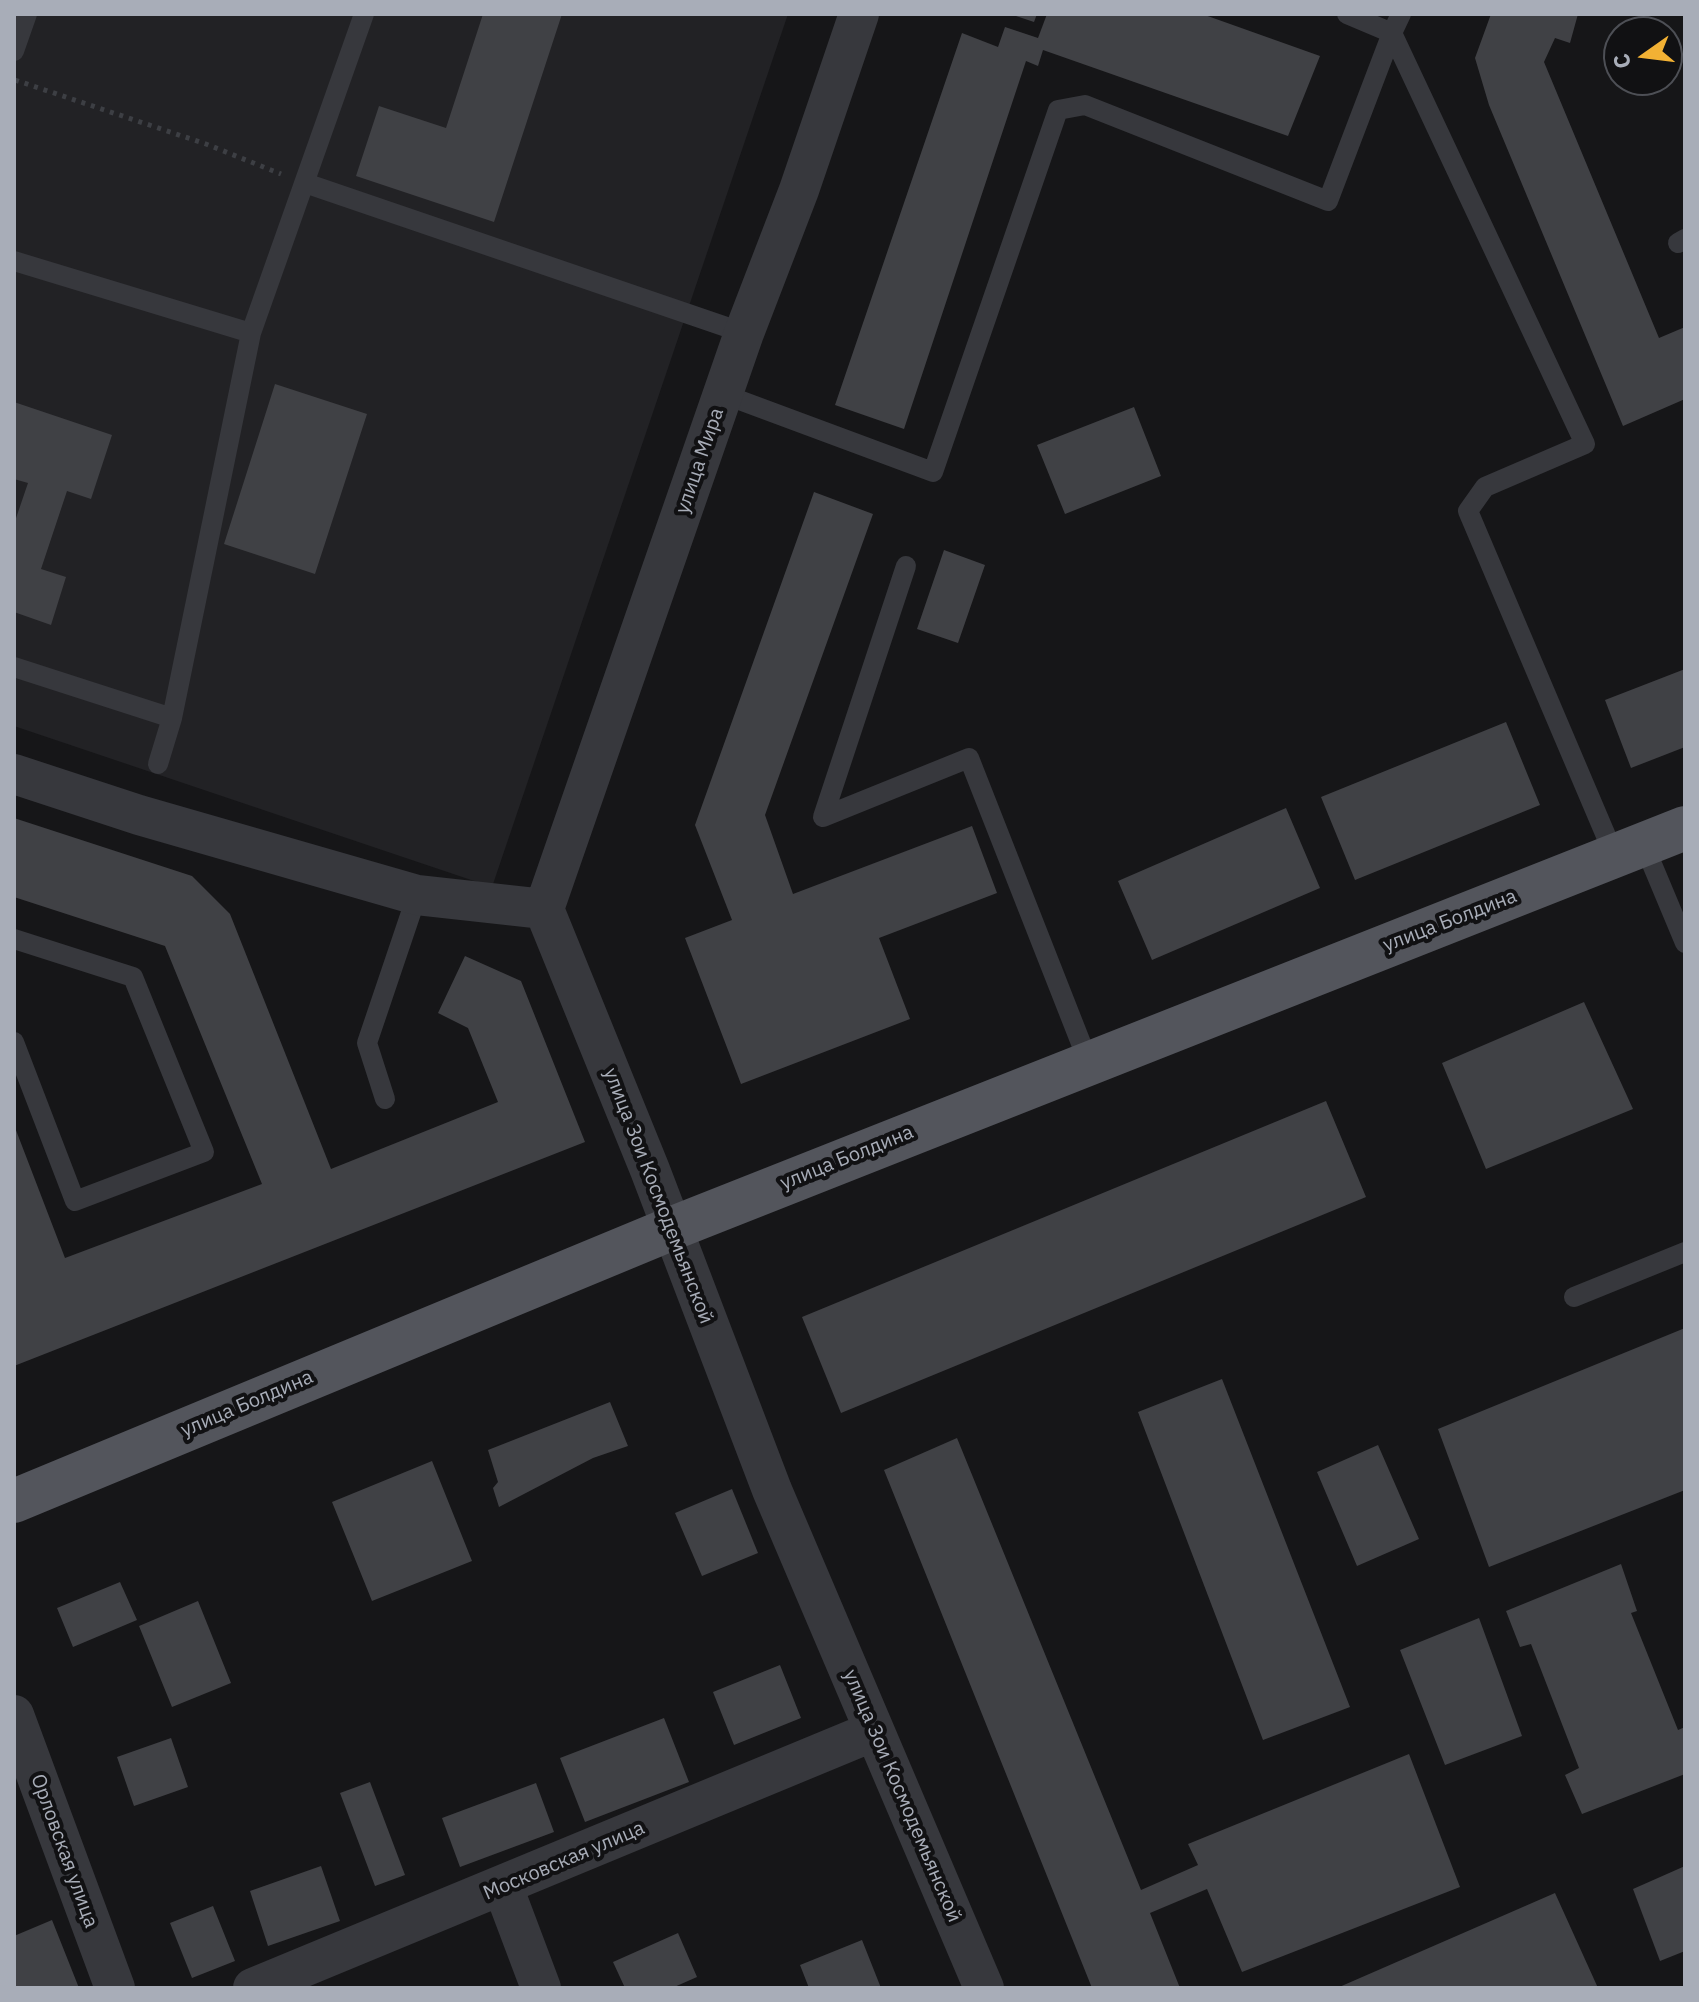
<!DOCTYPE html>
<meta charset="utf-8">
<style>
body{margin:0}
#map{position:relative;width:1699px;height:2002px;overflow:hidden;background:#161618;font-family:"IBM Plex Sans",sans-serif}
canvas{display:block}
.frame{position:absolute;inset:0;border:16px solid #a8adb8;pointer-events:none}
.north{position:absolute;left:1603px;top:16px;width:80px;height:80px;box-sizing:border-box;background:#111113;border:2px solid #4d4f55;border-radius:50%;rotate:256deg;font-size:22px;font-weight:700;line-height:32px;text-align:center;color:#a8adb8}
.north::after{content:'';display:block;margin:auto;width:28px;height:36px;background:#f2b134;clip-path:polygon(50% 0,100% 100%,50% 72%,0 100%)}
</style>
<div id="map">
<canvas width="1699" height="2002"></canvas>
<div class="frame"></div>
<div class="north">С</div>
</div>
<script>
const context = document.querySelector('canvas').getContext('2d');
context.lineJoin = 'round';
function fillPath(path, color) {
  context.fillStyle = color;
  context.fill(path, 'evenodd');
}
function trace(path, color, width, dash) {
  context.strokeStyle = color;
  context.lineWidth = width;
  context.lineCap = dash ? 'butt' : 'round';
  context.setLineDash(dash || []);
  context.stroke(path);
}
function drawText(font, color, halo, rows, align = 'center') {
  context.font = font + ' "IBM Plex Sans",sans-serif';
  context.lineWidth = 8;
  context.setLineDash([]);
  context.textBaseline = 'middle';
  context.strokeStyle = halo;
  context.fillStyle = color;
  for (const [text, x, y, turn = 0] of rows) {
    context.save();
    context.translate(x, y);
    context.rotate((+turn || 0) * Math.PI / 180);
    context.textAlign = isNaN(turn) ? turn : align;
    if (halo) context.strokeText(text, 0, 0);
    context.fillText(text, 0, 0);
    context.restore();
  }
}
const built = new Path2D(`
 M14,14H788L492,887L14,726Z`);
const building = new Path2D(`
 M483,14H562L494,222L356,176L379,106L446,128Z
 M1010,14H1037L1034,22Z
 M1047,14H1202L1320,56L1288,136L1043,50L1038,66L1026,61L904,429L835,405L962,33L998,47L1005,27L1038,38Z
 M1491,14H1578L1570,43L1555,38L1544,62L1659,338L1685,327V399L1623,426L1489,105L1475,58Z
 M275,384L367,414L315,574L224,544Z
 M14,402L112,435L91,499L67,491L41,569L66,577L51,625L14,612V524L28,483L14,479Z
 M1134,407L1161,476L1065,514L1037,445Z
 M814,492L873,514L765,815L793,894L972,826L997,893L879,938L910,1019L741,1084L685,938L732,920L695,825Z
 M944,550L985,565L958,643L917,629Z
 M1685,669V747L1631,768L1605,700Z
 M1506,722L1540,805L1355,880L1321,797Z
 M1286,808L1320,888L1152,960L1118,881Z
 M14,818L192,876L230,914L331,1169L498,1102L468,1028L438,1013L465,956L521,981L585,1142L14,1366V1125L65,1258L262,1184L165,946L14,897Z
 M1584,1002L1633,1109L1486,1169L1442,1063Z
 M1326,1101L1366,1197L841,1413L802,1317Z
 M1685,1328V1490L1489,1567L1438,1429Z
 M1222,1379L1350,1707L1263,1740L1138,1412Z
 M610,1402L628,1446L593,1458L499,1507L493,1488L498,1482L488,1450Z
 M957,1438L1141,1890L1198,1865L1188,1844L1409,1754L1460,1887L1242,1972L1207,1889L1150,1913L1180,1988H1092L884,1470Z
 M1378,1445L1419,1539L1357,1566L1317,1472Z
 M432,1461L472,1561L372,1601L332,1502Z
 M732,1489L758,1553L702,1576L675,1513Z
 M1621,1564L1637,1611L1631,1613L1678,1730L1685,1727V1774L1582,1814L1565,1775L1579,1768L1531,1644L1520,1647L1506,1611Z
 M120,1582L137,1620L73,1647L57,1608Z
 M198,1601L231,1683L172,1707L139,1626Z
 M1479,1618L1522,1736L1445,1765L1400,1650Z
 M780,1665L801,1718L734,1745L713,1692Z
 M664,1718L689,1782L585,1822L560,1758Z
 M171,1738L188,1787L134,1806L117,1757Z
 M370,1782L405,1875L375,1886L340,1793Z
 M536,1783L554,1832L460,1867L442,1818Z
 M321,1866L340,1921L268,1946L250,1891Z
 M1685,1866V1951L1660,1961L1633,1889Z
 M1555,1893L1598,1988H1337Z
 M213,1906L235,1961L192,1978L170,1923Z
 M52,1920L79,1988H14V1936Z
 M678,1933L697,1977L672,1988H625L613,1962Z
 M862,1940L881,1988H809L800,1965Z`);
const path = new Path2D(`
 M15,80L206,144L281,174`);
const service = new Path2D(`
 M1401,14L1392,33L1585,444L1485,487L1468,511L1615,857
 M14,51L27,14
 M305,183L744,333
 M1678,243L1685,239
 M14,261L251,333
 M723,394L933,472L1058,110L1085,105L1328,201L1392,33L1347,14
 M906,566L823,817L969,758L1088,1061
 M14,667L172,718
 M158,764L172,718L251,333L364,14
 M1644,845L1685,943
 M14,939L133,977L204,1152L75,1201L14,1042
 M385,1099L367,1043L417,895
 M1574,1297L1685,1252`);
const minor = new Path2D(`
 M14,774L139,815L417,895L544,909
 M544,909L650,1170L772,1490L984,1988
 M544,909L744,333L799,190L859,14
 M14,1715L115,1988
 M503,1887L541,1988
 M253,1988L874,1731`);
const primary = new Path2D(`
 M14,1501L673,1228L1685,828`);
const streetNames = [
 ["улица Мира",700,461,-71],
 ["улица Болдина",1450,921,-21],
 ["улица Болдина",847,1158,-22],
 ["улица Зои Космодемьянской",658,1196,69],
 ["улица Болдина",247,1404,-23],
 ["улица Зои Космодемьянской",902,1796,67],
 ["Орловская улица",64,1851,70],
 ["Московская улица",564,1861,-23]
];
fillPath(built, '#222225');
fillPath(building, '#404145');
trace(path, '#3d3f44', 5, [4, 6]);
trace(service, '#37383d', 20);
trace(minor, '#37383d', 40);
trace(primary, '#53555c', 44);
drawText('20px', '#a8adb8', '#111113', streetNames);
</script>
